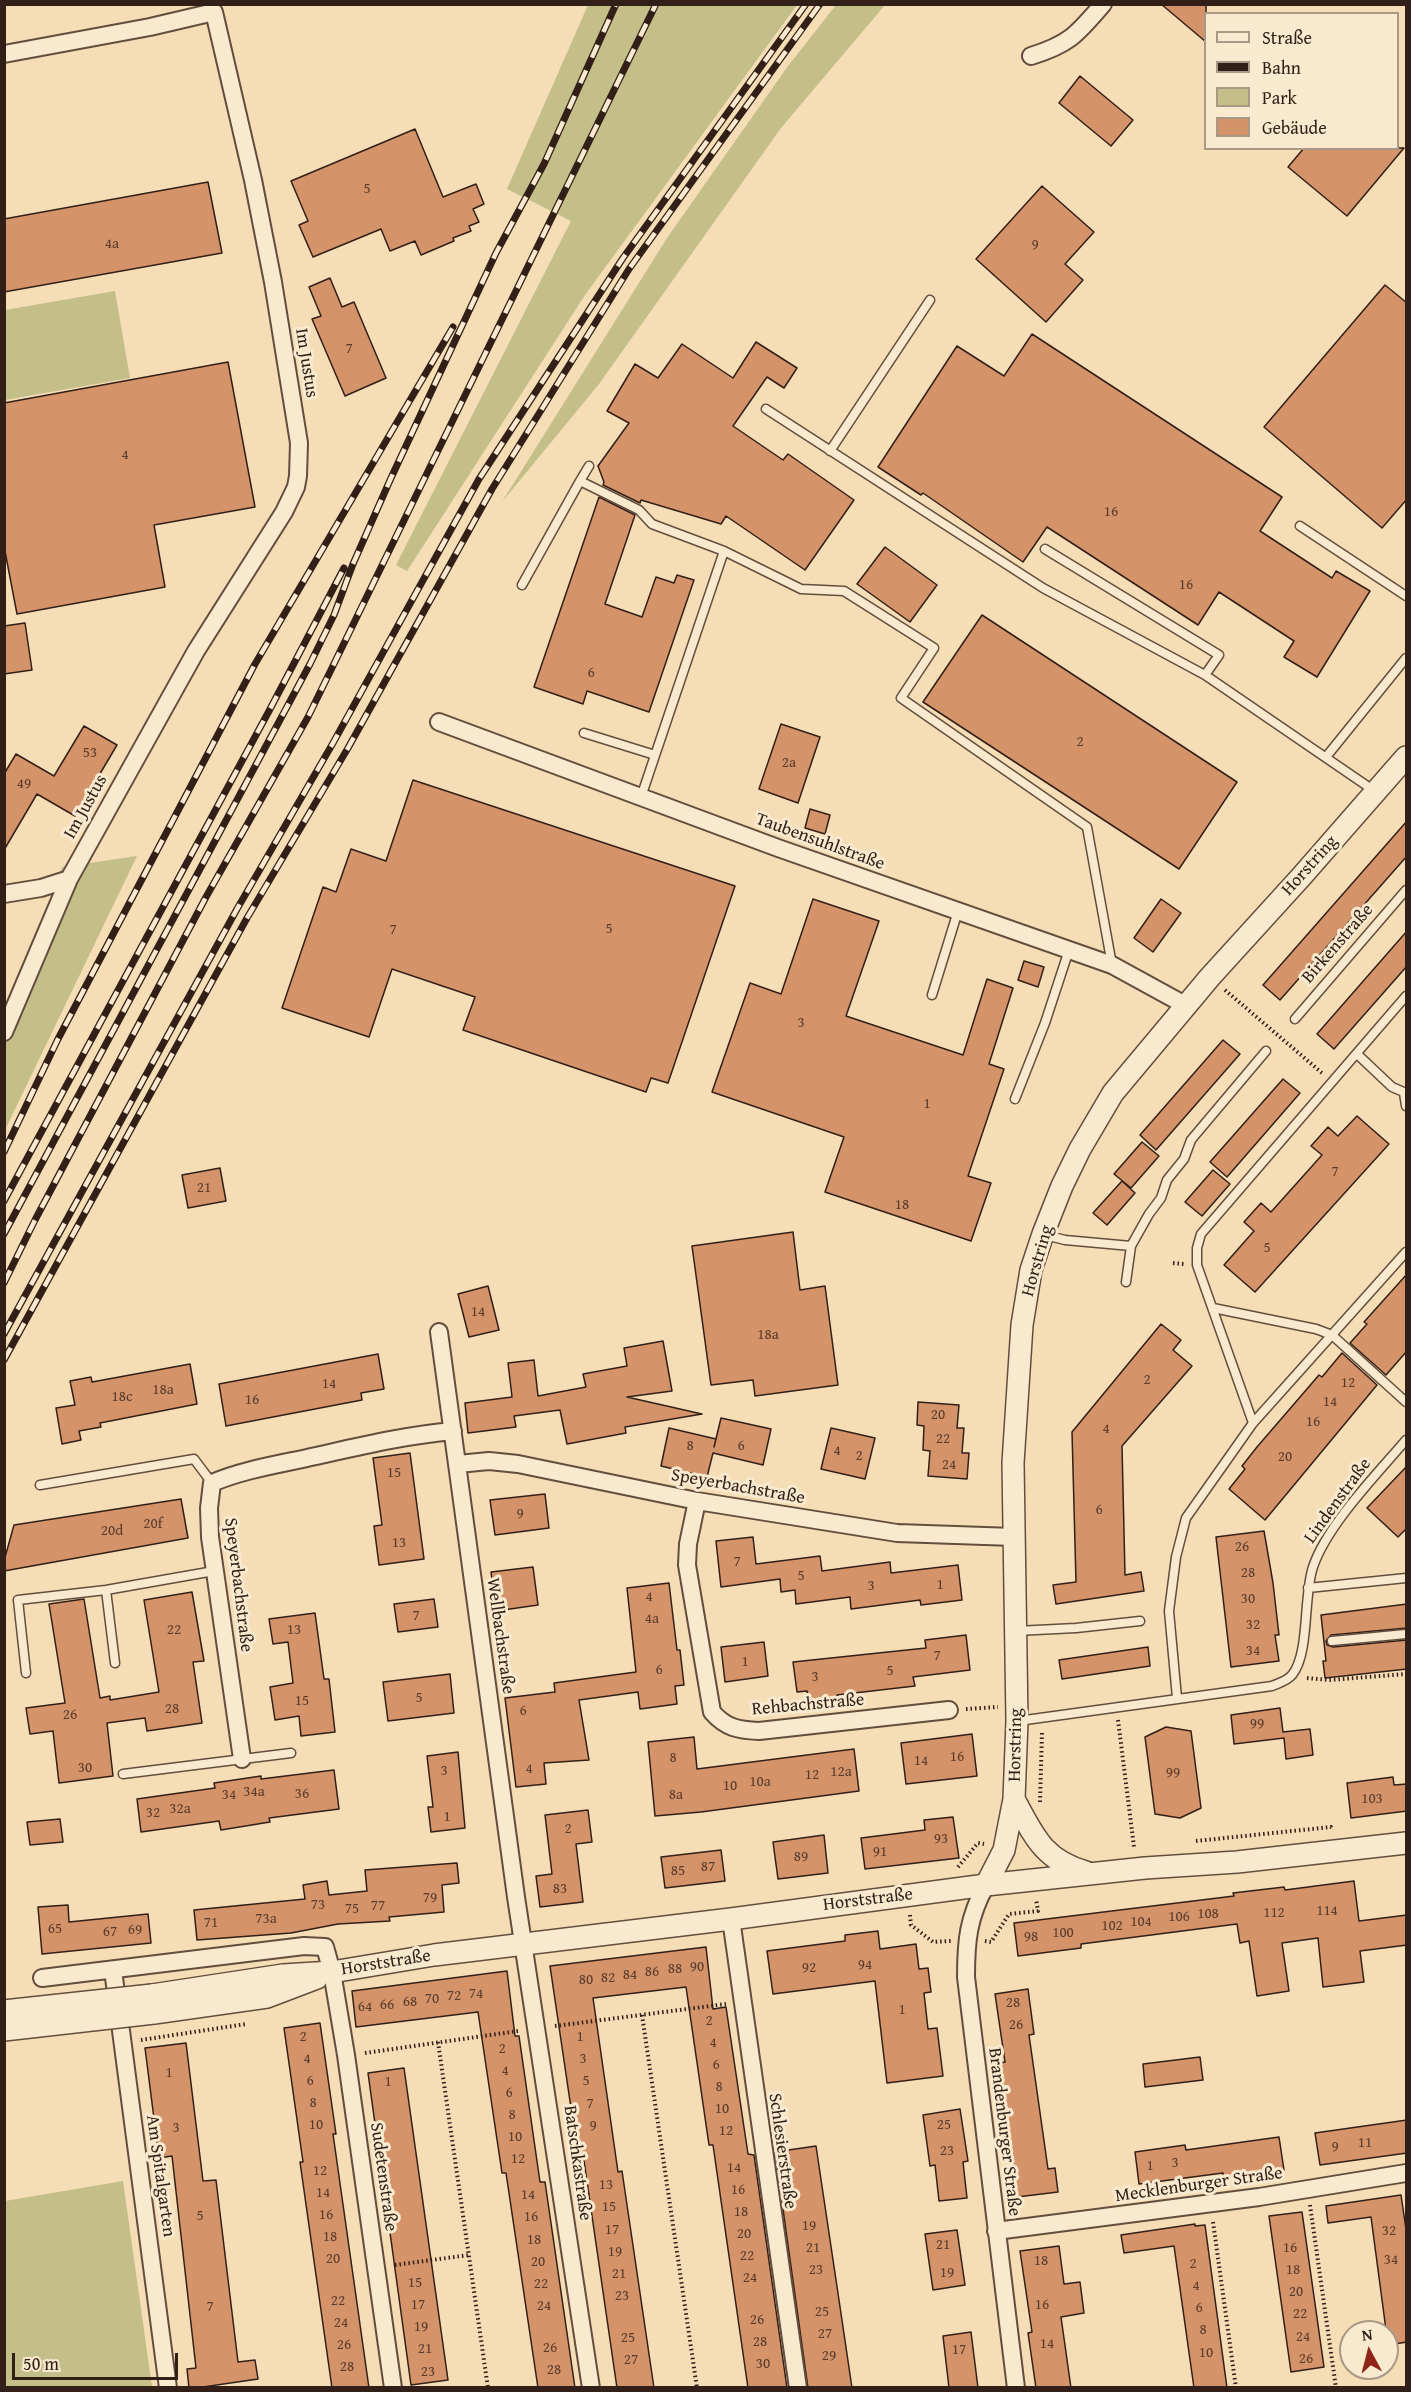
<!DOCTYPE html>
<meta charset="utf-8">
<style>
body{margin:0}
#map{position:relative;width:1411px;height:2392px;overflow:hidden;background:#f5ddb5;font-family:"Gentium Book Plus",serif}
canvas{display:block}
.frame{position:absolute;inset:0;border:6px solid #321f17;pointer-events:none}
.legend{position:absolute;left:1204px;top:12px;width:195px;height:138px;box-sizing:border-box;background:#f8e9cf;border:2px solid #a99885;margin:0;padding:8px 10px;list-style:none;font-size:18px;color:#321f17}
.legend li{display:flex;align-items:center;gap:12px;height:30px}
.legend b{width:30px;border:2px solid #a99885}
.north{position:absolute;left:1339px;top:2320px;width:60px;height:60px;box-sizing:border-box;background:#f8e9cf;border:2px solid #a99885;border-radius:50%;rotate:353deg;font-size:16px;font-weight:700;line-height:24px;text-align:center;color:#321f17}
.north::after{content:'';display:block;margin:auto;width:21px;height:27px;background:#8f2418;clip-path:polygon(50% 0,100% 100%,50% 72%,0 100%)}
.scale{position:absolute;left:12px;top:2353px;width:166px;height:27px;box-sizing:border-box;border:3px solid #321f17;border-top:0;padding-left:8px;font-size:18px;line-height:21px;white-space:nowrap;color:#321f17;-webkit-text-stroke:4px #f8e9cf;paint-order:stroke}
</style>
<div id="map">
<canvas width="1411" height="2392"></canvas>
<div class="frame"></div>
<ul class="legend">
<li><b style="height:8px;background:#f8e9cf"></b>Straße</li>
<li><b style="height:8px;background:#321f17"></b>Bahn</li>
<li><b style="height:16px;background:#c4be88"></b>Park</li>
<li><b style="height:16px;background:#d49369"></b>Gebäude</li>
</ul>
<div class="north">N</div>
<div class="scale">50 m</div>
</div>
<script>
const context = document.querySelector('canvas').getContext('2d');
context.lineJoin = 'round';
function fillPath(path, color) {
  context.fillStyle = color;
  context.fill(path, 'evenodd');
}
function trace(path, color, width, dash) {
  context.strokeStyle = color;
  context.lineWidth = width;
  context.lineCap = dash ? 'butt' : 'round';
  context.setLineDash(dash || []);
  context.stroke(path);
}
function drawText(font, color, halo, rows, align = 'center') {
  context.font = font + ' "Gentium Book Plus",serif';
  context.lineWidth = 6;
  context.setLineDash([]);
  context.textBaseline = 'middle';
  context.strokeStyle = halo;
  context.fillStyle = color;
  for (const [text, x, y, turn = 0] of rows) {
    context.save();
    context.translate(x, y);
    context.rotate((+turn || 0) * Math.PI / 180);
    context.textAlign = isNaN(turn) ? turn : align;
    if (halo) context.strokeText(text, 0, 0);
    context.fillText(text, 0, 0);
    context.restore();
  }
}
const green = new Path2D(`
 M588,5H797L585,295L407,571L396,565L571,221L507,189Z
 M836,5H885L781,128L599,384L502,502L667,238L788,66Z
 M115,291L130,378L5,400V310Z
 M137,856L5,1130V1030L62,867Z
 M123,2181L152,2387H5V2201Z`);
const building = new Path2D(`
 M1161,4H1206V42Z
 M1080,76L1133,120L1111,146L1059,103Z
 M415,129L443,197L476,184L484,204L473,209L479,222L469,226L471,231L453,238L454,241L421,255L415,241L390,251L381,229L313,257L299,225L308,221L291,181Z
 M1304,148H1404L1347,216L1288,167Z
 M208,182L222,253L4,292V219Z
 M1042,186L1094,232L1065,264L1083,280L1046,322L976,259Z
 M330,278L342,307L354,302L386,378L345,396L312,319L321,316L309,287Z
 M1385,285L1407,303V499L1382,528L1264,427Z
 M1032,334L1282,497L1260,531L1332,578L1336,571L1370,591L1317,677L1284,657L1294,641L1219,592L1198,625L1047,527L1023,562L923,493L921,495L878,467L957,346L1004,376Z
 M756,342L797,368L784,388L767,377L733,426L783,460L788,454L854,500L805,570L726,516L721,524L641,500L640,503L603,485L604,482L598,466L629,423L607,411L635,364L658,378L682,344L733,378Z
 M228,362L255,507L154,525L165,587L17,614L4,546V403Z
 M599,497L635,515L605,604L642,617L656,577L674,583L677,575L694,580L649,712L587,691L583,704L534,687Z
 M885,547L937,585L910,622L857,584Z
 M982,615L1237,782L1179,869L923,702Z
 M25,623L32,670L4,674V626Z
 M781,724L820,737L798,803L759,789Z
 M84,726L117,745L75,816L37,794L4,850V774L16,754L54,776Z
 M413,780L735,886L668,1083L651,1078L646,1092L463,1030L475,997L392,969L369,1037L282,1008L323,887L336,892L351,849L386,861Z
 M810,809L830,815L825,834L805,828Z
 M1407,821V856L1280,1000L1263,985Z
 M813,899L879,921L846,1016L963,1055L987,979L1013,988L989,1064L1004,1069L968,1176L991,1183L971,1241L825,1192L844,1137L712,1092L750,983L781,994Z
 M1161,899L1181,913L1153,952L1134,938Z
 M1407,931V966L1334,1049L1317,1034Z
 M1024,961L1044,967L1038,987L1018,980Z
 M1223,1040L1240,1054L1156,1150L1140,1135Z
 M1283,1079L1300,1093L1227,1177L1210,1162Z
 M1357,1116L1389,1144L1255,1292L1224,1265L1254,1231L1244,1222L1261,1203L1271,1212L1322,1155L1311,1146L1328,1127L1338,1136Z
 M1142,1142L1159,1156L1131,1188L1114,1174Z
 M220,1168L226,1201L188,1208L182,1175Z
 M1213,1170L1230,1184L1202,1216L1185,1202Z
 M1122,1181L1135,1193L1107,1225L1093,1213Z
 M793,1232L800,1290L825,1286L838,1385L755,1396L753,1380L711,1385L692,1246Z
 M1407,1274V1351L1386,1375L1350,1343L1367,1324L1364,1322Z
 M488,1286L499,1330L469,1337L458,1294Z
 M1161,1324L1181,1340L1173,1350L1192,1366L1122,1446L1125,1575L1141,1572L1144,1591L1056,1604L1053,1585L1076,1582L1072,1432Z
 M663,1341L672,1391L627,1397L702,1414L625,1427L626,1433L567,1444L560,1410L514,1416L516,1427L468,1433L465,1403L512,1397L508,1363L534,1360L538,1396L586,1387L583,1374L627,1366L624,1348Z
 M1342,1353L1377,1385L1265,1520L1229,1489L1245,1469L1242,1466L1257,1447L1319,1375L1322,1377Z
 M378,1354L384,1389L361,1393L362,1400L226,1426L219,1384Z
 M190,1364L197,1404L100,1423L101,1427L79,1431L81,1440L62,1444L56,1408L75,1405L70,1381L91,1377L92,1382Z
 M918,1402L959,1405L957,1428H964L962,1453H969L967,1479L928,1476L930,1451L923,1450L924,1426L917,1425Z
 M721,1418L771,1429L763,1465L713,1453L707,1477L661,1466L669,1428L716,1439L714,1447Z
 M831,1428L875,1438L865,1479L821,1469Z
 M410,1453L424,1559L379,1565L374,1526L382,1525L373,1458Z
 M1407,1466V1528L1398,1537L1367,1508Z
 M545,1494L549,1528L495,1535L490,1500Z
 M181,1499L188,1538L4,1571V1561L14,1525Z
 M1264,1531L1273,1583L1279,1635H1275L1279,1661L1231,1667L1216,1537Z
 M753,1537L756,1564L820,1556L822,1571L890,1562L891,1573L958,1565L962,1600L921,1605L920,1600L851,1609L850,1597L796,1604L795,1590L781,1592L780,1579L721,1587L716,1541Z
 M533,1567L538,1605L496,1611L491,1572Z
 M669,1583L677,1650H680L684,1685L675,1686L677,1704L640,1709L638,1692L579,1700L589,1760L544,1763L546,1784L516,1787L505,1698L555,1692L554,1683L636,1672L627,1588Z
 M192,1592L204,1661L193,1662L202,1723L147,1731L145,1718L107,1723L113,1776L59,1783L53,1731L30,1734L26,1708L65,1703L49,1604L84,1599L100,1698L110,1696V1700L159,1692L144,1600Z
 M434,1599L438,1627L398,1632L394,1604Z
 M1407,1604V1628L1331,1635L1326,1641L1327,1645L1333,1647L1407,1640V1669L1325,1678L1323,1661H1326L1321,1615Z
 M315,1613L324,1679H329L335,1732L301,1736L299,1716L275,1720L270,1687L293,1683L288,1642L273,1644L269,1619Z
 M966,1635L970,1670L913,1677L915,1686L837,1695L838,1698L809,1702L807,1691L797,1692L793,1662L926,1648L925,1640Z
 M764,1642L768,1676L725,1682L721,1647Z
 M1148,1647L1150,1666L1062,1679L1059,1660Z
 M450,1674L454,1713L388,1721L383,1682Z
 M1280,1708L1283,1732L1310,1729L1313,1755L1286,1759L1284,1738L1234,1744L1231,1715Z
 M1166,1727L1191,1731L1201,1808L1180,1818L1155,1814L1145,1737Z
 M972,1734L977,1776L906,1784L901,1743Z
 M694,1737L697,1769L854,1749L859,1791L701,1812L655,1816L648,1742Z
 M458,1752L465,1828L431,1832L428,1807H433L427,1756Z
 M334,1770L339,1809L269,1818L270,1822L221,1830L219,1821L141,1832L137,1799L215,1788L214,1783L261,1776V1779Z
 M1393,1777L1394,1785L1407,1784V1811L1351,1818L1347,1783Z
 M588,1810L592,1842L576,1844L583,1902L540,1907L536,1876L552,1874L545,1815Z
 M953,1817L959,1858L865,1869L861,1838L925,1830L924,1820Z
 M60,1819L63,1842L30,1845L27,1822Z
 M824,1835L828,1873L778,1879L773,1842Z
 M721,1850L725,1881L665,1888L661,1857Z
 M457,1863L459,1883L442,1885L444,1912L389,1917L390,1921L338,1924L291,1933L197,1940L194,1910L305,1899L303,1885L327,1881L329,1895L367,1891L365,1870Z
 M1354,1881L1359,1921L1407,1915V1945L1360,1951L1364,1982L1323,1987L1318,1938L1282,1943L1289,1991L1257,1996L1249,1941L1240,1943L1237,1924L1081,1944V1948L1018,1956L1014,1923L1234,1896L1233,1893L1284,1887L1285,1890Z
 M68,1905L69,1922L148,1914L151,1943L42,1954L38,1907Z
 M878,1931L880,1949L916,1944L919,1969L928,1968L931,1992L924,1993L928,2029L937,2028L943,2076L887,2083L875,1981L773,1994L767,1951L845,1941V1935Z
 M706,1947L713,2009L726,2007L748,2154L754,2155L787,2388H748L713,2145H709L686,1987L593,1998L618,2172L622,2171L654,2388H617L584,2161L579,2162L550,1966Z
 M507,1971L515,2036H519L540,2182H545L575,2388H538L506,2173H502L478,2012L356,2027L352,1991Z
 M1028,1989L1034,2034L1029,2035L1048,2169L1055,2168L1058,2192L1017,2197L1000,2063L1005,2062L995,1994Z
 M320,2023L336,2134H333L369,2388H332L300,2162H303L284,2028Z
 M186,2043L203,2181L216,2180L238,2362L255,2360L258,2379L196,2388H189L187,2369L196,2368L172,2156L159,2158L145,2048Z
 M1200,2057L1203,2080L1145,2087L1143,2064Z
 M404,2068L448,2380L411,2385L368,2073Z
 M960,2109L968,2161L963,2162L967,2198L939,2201L935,2165L930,2166L923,2115Z
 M1407,2120V2153L1320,2165L1315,2133Z
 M1279,2137L1284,2170L1223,2178V2173L1139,2184L1135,2152L1185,2145L1186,2150Z
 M816,2146L839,2300L852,2388H808L775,2152Z
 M1401,2195L1407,2236V2342L1388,2345L1371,2217L1328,2223L1326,2206Z
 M1302,2212L1324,2367L1291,2372L1269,2216Z
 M1195,2224V2226L1205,2225L1227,2388H1194L1174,2246L1124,2253L1121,2235Z
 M957,2230L965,2285L933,2290L925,2234Z
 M1059,2246L1064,2284L1080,2282L1084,2313L1061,2317L1071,2388H1036L1028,2333L1032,2332L1020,2251Z
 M971,2332L978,2388H949L943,2336Z`);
const path = new Path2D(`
 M1225,990L1322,1073
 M1173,1263L1184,1264
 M1307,1678L1329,1680L1406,1674
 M966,1709L998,1707
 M1118,1720L1134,1847
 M1040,1802L1042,1732
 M1196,1841L1331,1827L1333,1830
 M958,1867L978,1843L984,1844
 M910,1915L911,1925L933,1942L951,1941
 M985,1941L991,1942L1009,1914L1038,1911L1036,1899
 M642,2015L697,2388
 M555,2026L726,2004
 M141,2040L246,2024
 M438,2042L488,2388
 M365,2053L518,2031
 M1310,2205L1336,2388
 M1213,2222L1236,2388
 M395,2265L469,2255`);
const service = new Path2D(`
 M766,409L1043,588L1205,675
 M830,451L930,300
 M589,466L580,481L639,510L652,524L724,551L641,797
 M1300,526L1406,596
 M1045,549L1219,655L1205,675L1376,792
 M724,551L801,589L844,591L934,648L901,698L1087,827L1112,965
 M522,585L580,481
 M584,733L655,755
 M1326,757L1406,658
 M932,995L958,911
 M1295,1019L1406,890
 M1357,1054L1392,1087L1406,1093
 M1404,1093L1406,1106
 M1015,1099L1045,1023L1069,950
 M1045,1235L1065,1240L1131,1246L1149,1214L1161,1198L1167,1180L1184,1159L1191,1140L1266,1051
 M1126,1282L1131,1246
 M1213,1308L1316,1329L1332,1335L1406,1402
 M1253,1423L1197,1265V1248L1201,1234L1406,996
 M40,1485L194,1459L212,1483
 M1308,1588L1406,1578
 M106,1590L115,1663
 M1016,1631L1076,1628L1140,1621
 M1332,1641L1406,1634
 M26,1673L18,1600L106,1590L214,1571
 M1177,1698L1169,1611L1176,1557L1186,1518L1253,1423L1406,1252
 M1018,1721L1272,1686C1279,1683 1287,1681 1292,1675C1310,1653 1303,1596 1313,1567C1327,1525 1377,1474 1406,1440
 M123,1774L291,1753`);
const minor = new Path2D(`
 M4,54L150,27L214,12L253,180L273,282L299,443L298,476L296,487L284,512L196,651L69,879L4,1032
 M1031,56C1070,44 1077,34 1103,4
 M439,722L778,848L1112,965L1185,1005
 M4,894L41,888L69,879
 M439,1332L516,1897L591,2388
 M458,1464L489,1461L518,1464L697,1501L897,1533L1014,1537
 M697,1501L688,1544L687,1565L712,1712C726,1728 738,1730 759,1731L949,1710
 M242,1759L210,1537L209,1508L212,1483C245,1469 281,1464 316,1456C361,1446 407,1435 453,1431
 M986,1885C968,1918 966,1941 966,1977L1016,2388
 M731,1919L798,2388
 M113,1970L168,2388
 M42,1978L304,1946L325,1947L332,1972L346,2055L393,2388
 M996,2231L1259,2197L1406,2173`);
const tertiary = new Path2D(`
 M1014,1799C1034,1836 1043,1860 1086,1872
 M986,1885L1004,1850L1014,1799L1017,1721L1013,1463L1022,1325L1031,1270L1043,1234L1062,1186L1080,1149L1113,1093L1210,977L1301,877L1406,757
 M152,1995L283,1975L332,1972L434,1955L731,1919L986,1885L1145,1868L1237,1862L1406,1843
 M154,2013L267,1997L317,1978`);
const rail = new Path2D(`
 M4,1152L58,1039L255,664L453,327
 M4,1201L269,711L344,568
 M4,1234L310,664L334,615L353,564L391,478L496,253L544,164L616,4
 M4,1283L35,1220L206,897L308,717L656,4
 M4,1334L237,909L333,743L479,479L623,258L806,4
 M4,1360L247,918L348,748L492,489L629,269L820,4`);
const tertiaryBridge = new Path2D(`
 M4,2011L152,1995
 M4,2030L154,2013`);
const numberNames = [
 ["5",367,189],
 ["4a",112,244],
 ["9",1035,245],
 ["7",349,349],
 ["4",125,455],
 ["16",1111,512],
 ["16",1186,585],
 ["6",591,673],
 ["2",1080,742],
 ["53",90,753],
 ["2a",789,763],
 ["49",24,784],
 ["5",609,929],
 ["7",393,930],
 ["3",801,1023],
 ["1",927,1104],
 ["7",1335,1172],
 ["21",204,1188],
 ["18",902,1205],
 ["5",1267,1248],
 ["14",478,1312],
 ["18a",768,1335],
 ["2",1147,1380],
 ["12",1348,1383],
 ["14",329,1384],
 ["18a",163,1390],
 ["18c",122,1397],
 ["16",252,1400],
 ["14",1330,1402],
 ["20",938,1415],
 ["16",1313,1422],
 ["4",1106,1429],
 ["22",943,1439],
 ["8",690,1446],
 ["6",741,1446],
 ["4",837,1451],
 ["2",859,1456],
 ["20",1285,1457],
 ["24",949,1465],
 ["15",394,1473],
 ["6",1099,1510],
 ["9",520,1514],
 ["20f",153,1524],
 ["20d",112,1531],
 ["13",399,1543],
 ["26",1242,1547],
 ["7",737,1562],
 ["28",1248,1573],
 ["5",801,1576],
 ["1",940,1585],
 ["3",871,1586],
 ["4",649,1597],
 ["30",1248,1599],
 ["7",416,1616],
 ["4a",652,1619],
 ["32",1253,1625],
 ["22",174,1630],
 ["13",294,1630],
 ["34",1253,1651],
 ["7",937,1656],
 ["1",745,1662],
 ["6",659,1670],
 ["5",890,1671],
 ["3",815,1677],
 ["5",419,1698],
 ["15",302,1701],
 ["28",172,1709],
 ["6",523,1711],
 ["26",70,1715],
 ["99",1257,1724],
 ["16",957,1757],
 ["8",673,1758],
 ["14",921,1761],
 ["30",85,1768],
 ["4",529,1769],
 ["3",444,1771],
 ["12a",841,1772],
 ["99",1173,1773],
 ["12",812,1775],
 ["10a",760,1782],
 ["10",730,1786],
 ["34a",254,1792],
 ["36",302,1794],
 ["34",229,1795],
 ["8a",676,1795],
 ["103",1372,1799],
 ["32a",180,1809],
 ["32",153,1813],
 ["1",447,1817],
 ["2",568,1829],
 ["93",941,1839],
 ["91",880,1852],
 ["89",801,1857],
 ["87",708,1867],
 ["85",678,1871],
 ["83",560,1889],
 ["79",430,1898],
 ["73",318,1905],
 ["77",378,1906],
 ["75",352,1909],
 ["114",1327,1911],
 ["112",1274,1913],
 ["108",1208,1914],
 ["106",1179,1917],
 ["73a",266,1919],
 ["104",1141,1922],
 ["71",211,1923],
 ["102",1112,1926],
 ["65",55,1929],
 ["69",135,1930],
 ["67",110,1932],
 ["100",1063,1933],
 ["98",1031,1937],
 ["94",865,1965],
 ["90",697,1967],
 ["92",809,1968],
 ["88",675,1969],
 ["86",652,1972],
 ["84",630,1975],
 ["82",608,1978],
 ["80",586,1980],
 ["74",476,1994],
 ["72",454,1996],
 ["70",432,1999],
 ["68",410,2002],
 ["28",1013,2003],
 ["66",387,2005],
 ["64",365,2007],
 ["1",902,2010],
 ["2",709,2021],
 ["26",1016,2025],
 ["2",303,2037],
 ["1",580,2037],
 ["4",713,2043],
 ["2",502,2049],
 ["4",307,2059],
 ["3",583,2059],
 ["6",716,2065],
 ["4",505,2071],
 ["1",169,2073],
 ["6",310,2081],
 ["5",586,2081],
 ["1",388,2082],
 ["8",719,2087],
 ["6",509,2093],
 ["8",313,2103],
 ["7",590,2104],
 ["10",722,2109],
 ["8",512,2115],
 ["10",316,2125],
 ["25",944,2125],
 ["9",593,2126],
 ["3",176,2128],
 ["12",726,2131],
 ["10",515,2137],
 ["11",1365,2143],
 ["9",1335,2147],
 ["23",947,2151],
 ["12",518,2159],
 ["3",1175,2163],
 ["1",1150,2166],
 ["14",734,2168],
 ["12",320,2171],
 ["13",606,2185],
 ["16",738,2190],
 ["14",323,2193],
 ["14",528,2195],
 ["15",609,2207],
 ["18",741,2212],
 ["16",326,2215],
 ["5",200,2216],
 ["16",531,2217],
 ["19",809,2226],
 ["17",612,2230],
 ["32",1389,2231],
 ["20",744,2234],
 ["18",330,2237],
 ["18",534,2240],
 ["21",943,2245],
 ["21",813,2248],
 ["16",1290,2248],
 ["19",615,2252],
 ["22",747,2256],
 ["20",333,2259],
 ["34",1391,2260],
 ["18",1041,2261],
 ["20",538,2262],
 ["2",1193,2264],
 ["23",816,2270],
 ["18",1293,2270],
 ["19",947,2273],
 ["21",619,2274],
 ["24",750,2278],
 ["15",415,2283],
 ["22",541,2284],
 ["4",1196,2286],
 ["20",1296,2292],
 ["23",622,2296],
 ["22",338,2301],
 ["17",418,2305],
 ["16",1042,2305],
 ["24",544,2306],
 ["7",210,2307],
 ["6",1199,2308],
 ["25",822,2312],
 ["22",1300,2314],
 ["26",757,2320],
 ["24",341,2323],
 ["19",421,2327],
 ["8",1203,2330],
 ["27",825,2334],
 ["24",1303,2337],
 ["25",628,2338],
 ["28",760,2342],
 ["14",1047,2344],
 ["26",344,2345],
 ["26",550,2348],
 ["21",425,2349],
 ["17",959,2350],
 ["10",1206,2353],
 ["29",829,2356],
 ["26",1306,2359],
 ["27",631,2360],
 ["30",763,2364],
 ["28",347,2367],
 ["28",554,2370],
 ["23",428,2372]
];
const streetNames = [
 ["Im Justus",306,363,81],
 ["Im Justus",86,807,-61],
 ["Taubensuhlstraße",820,842,20],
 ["Horstring",1310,866,-48],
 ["Birkenstraße",1338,944,-49],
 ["Horstring",1038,1261,-74],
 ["Speyerbachstraße",738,1487,10],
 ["Lindenstraße",1338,1501,-54],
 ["Speyerbachstraße",238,1585,83],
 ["Wellbachstraße",500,1636,82],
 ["Rehbachstraße",808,1705,-5],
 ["Horstring",1016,1745,-89],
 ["Horststraße",868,1900,-7],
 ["Horststraße",386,1963,-9],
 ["Brandenburger Straße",1004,2132,83],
 ["Schlesierstraße",782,2151,82],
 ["Batschkastraße",577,2163,82],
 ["Am Spitalgarten",160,2176,82],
 ["Sudetenstraße",383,2177,82],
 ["Mecklenburger Straße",1199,2185,-8]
];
fillPath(green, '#c4be88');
fillPath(building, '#d49369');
trace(building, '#321f17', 1.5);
trace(service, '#634e3e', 11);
trace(minor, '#634e3e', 20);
trace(tertiary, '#634e3e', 24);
trace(path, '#321f17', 4, [1.5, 3]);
trace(service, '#f8e9cf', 8);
trace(minor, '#f8e9cf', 16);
trace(tertiary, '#f8e9cf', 21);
trace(rail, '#321f17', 7);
trace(rail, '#f8e9cf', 4.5, [14]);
trace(tertiaryBridge, '#634e3e', 24, []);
trace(tertiaryBridge, '#f8e9cf', 21);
drawText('15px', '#5a3c2c', null, numberNames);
drawText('18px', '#321f17', '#f8e9cf', streetNames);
</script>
